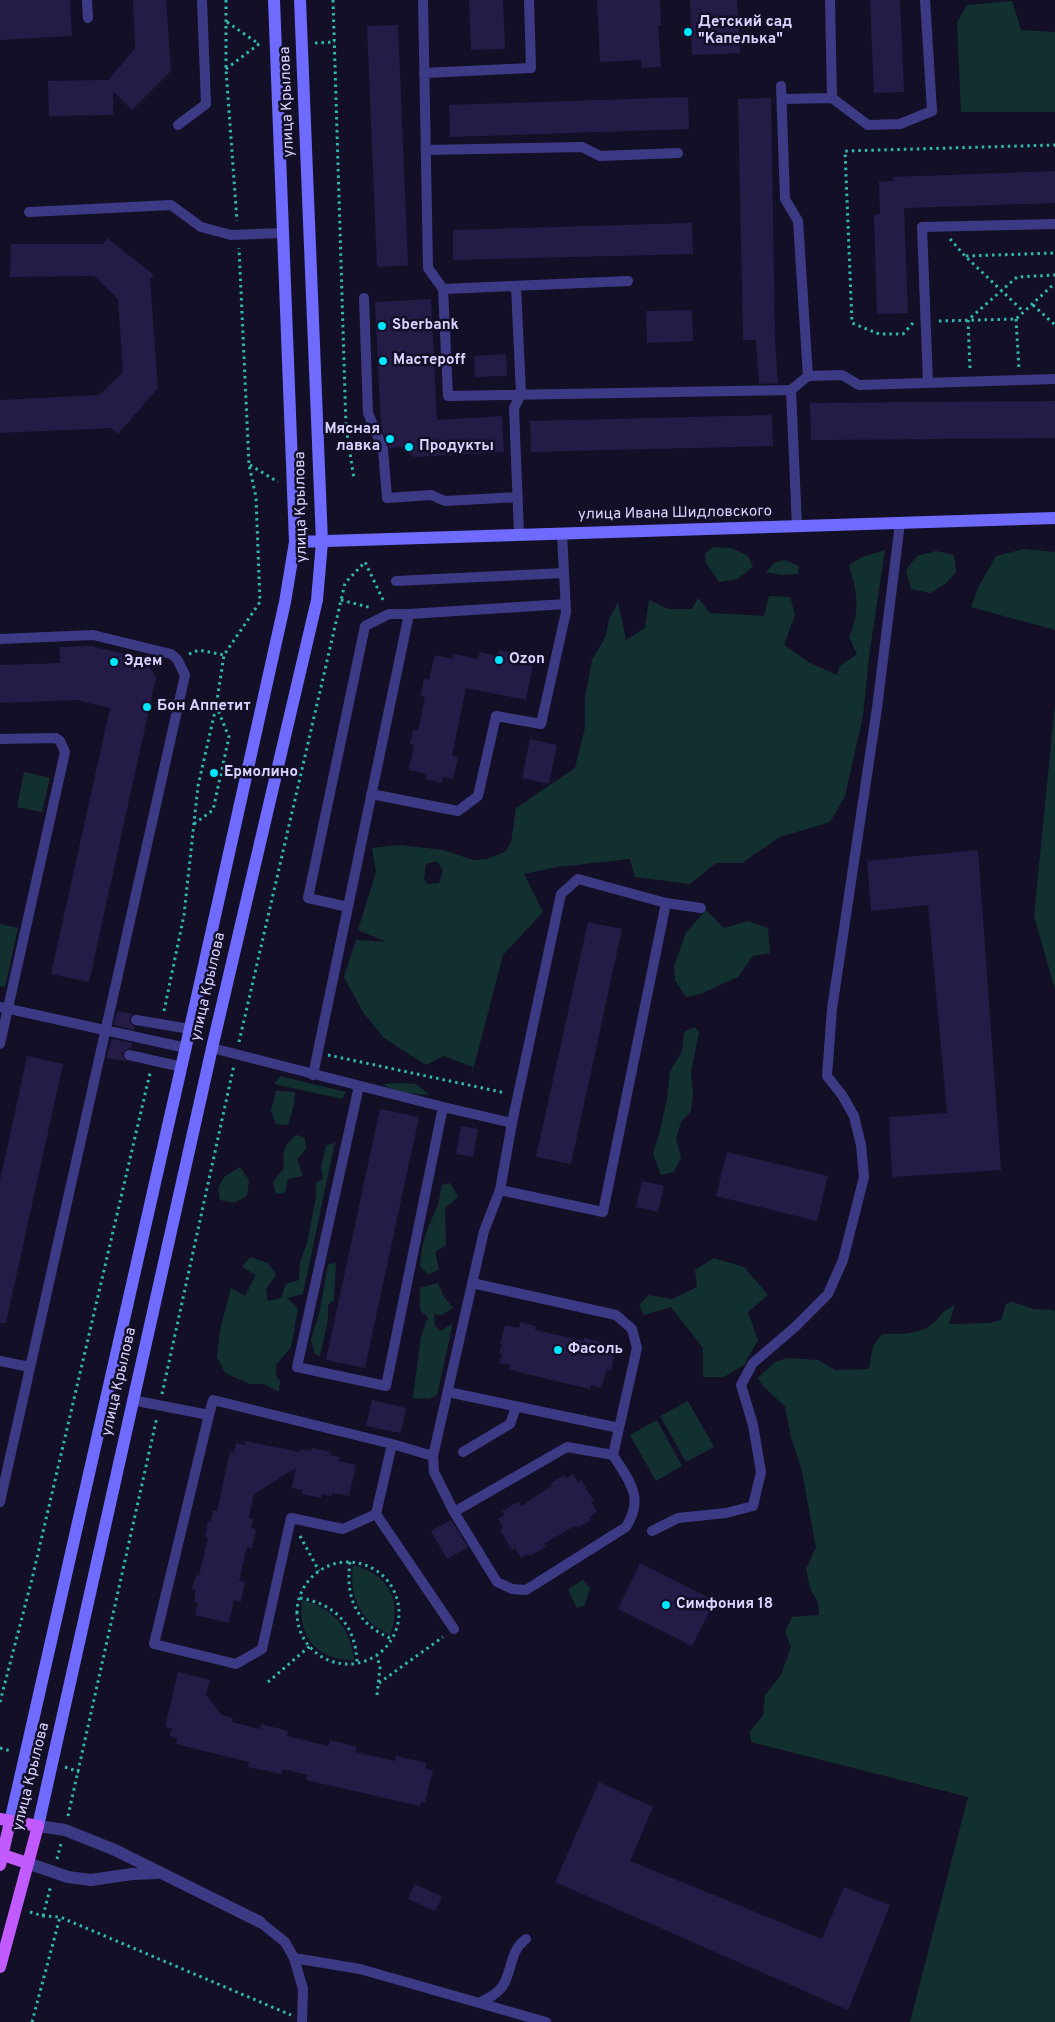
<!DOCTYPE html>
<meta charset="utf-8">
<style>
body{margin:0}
canvas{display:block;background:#130f26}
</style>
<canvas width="1055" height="2022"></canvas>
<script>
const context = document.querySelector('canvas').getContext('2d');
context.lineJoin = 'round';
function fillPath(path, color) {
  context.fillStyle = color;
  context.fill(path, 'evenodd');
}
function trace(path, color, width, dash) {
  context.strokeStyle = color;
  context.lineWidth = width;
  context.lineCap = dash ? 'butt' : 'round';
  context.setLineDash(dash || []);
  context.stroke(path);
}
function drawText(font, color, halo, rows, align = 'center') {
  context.font = font + ' Overpass,sans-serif';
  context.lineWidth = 5;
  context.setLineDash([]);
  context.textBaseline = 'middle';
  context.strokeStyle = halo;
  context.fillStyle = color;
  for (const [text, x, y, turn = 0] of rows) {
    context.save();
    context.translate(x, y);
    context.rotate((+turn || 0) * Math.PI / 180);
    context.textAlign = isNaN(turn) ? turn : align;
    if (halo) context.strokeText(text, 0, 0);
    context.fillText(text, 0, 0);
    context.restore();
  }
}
const green = new Path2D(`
 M1012,1L1021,30L1055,32V112H961L957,22L967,5Z
 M713,547L731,548L748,556L753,567L737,579L719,582L706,563L705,554Z
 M1024,549L1055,552V630L971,607L978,588L996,556Z
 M885,550L869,656L863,716L845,796L830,822L780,837L742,863H716L690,884L635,877L630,859L557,867L524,874L543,912L503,955L471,1078L473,1067L443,1056L426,1065L384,1038L363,1012L344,977L356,940L387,942L358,930L376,872L372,848L399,845L443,850L473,860L487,859L505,852L511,843L516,808L575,768L585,728V698L592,660L606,636L609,619L618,602L626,640L645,628L649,600L668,609H692L698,598L710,613L764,616L769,596L790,597L795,615L784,645L810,663L837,675L840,666L857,654L849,637C861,610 857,593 849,565L862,557ZM437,861L443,871L439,883L427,884L424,879L426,864Z
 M936,551L954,555L956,572L945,584L930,593L911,589L906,570L917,556Z
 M784,560L799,566L798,574L781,575L766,572L774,563Z
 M1055,704V989L1034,916Z
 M24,772L50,778L42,812L17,807Z
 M706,910L724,928L748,921L768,928L770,953L753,956L738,977L700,994L686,997L675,980L674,966L686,933Z
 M0,924L18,928L5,987L0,986Z
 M695,1027L699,1032L691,1072L693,1095L691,1111L681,1122L676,1138L681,1158L674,1172L661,1175L653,1153L660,1131L667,1099L670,1072L682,1051L684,1032Z
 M280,1076L346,1092L342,1099L274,1084Z
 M400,1083L416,1084L430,1095L398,1093L382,1084Z
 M276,1091L295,1092L294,1104L288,1125L276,1124L271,1111Z
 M297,1135L305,1138L306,1149L297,1159L303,1176L288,1179L285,1193L276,1194L273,1182L284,1168C282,1153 284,1144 297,1135Z
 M335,1142L303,1294L287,1298L298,1309L291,1347L276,1365V1376L280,1381L279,1392L264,1384H250L225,1373L217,1357L220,1330L231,1288L245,1296L256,1275L242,1267L250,1257L268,1263L276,1275L266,1289L268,1301L281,1298L286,1284L299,1280L300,1262L307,1243L316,1197V1182L323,1179L321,1167L326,1146Z
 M240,1167L249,1180L247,1196L234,1203L220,1200L218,1188L224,1177Z
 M450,1183L458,1197L445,1208L446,1245L435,1252L439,1269L429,1275L420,1266L422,1247L429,1225L438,1205L442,1185Z
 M714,1258L744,1267L768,1295L748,1312L758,1340L744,1365L724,1377H703V1348L671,1307L644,1315L639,1305L649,1295L672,1299L697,1287L695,1270Z
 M336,1263L334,1300L328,1305V1319L320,1356L315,1354L311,1340L320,1310L328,1264Z
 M438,1283L443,1295L453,1308L442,1315L434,1314L435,1326L441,1331L453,1323L437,1395L429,1399L413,1398L421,1336L428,1318L420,1310V1288Z
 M1013,1302L1033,1309L1054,1310L1055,1312V2022H910L968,1797L751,1742L750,1732L763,1715L765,1695L781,1675L791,1647L785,1632L792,1617L819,1615L818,1603L810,1588L806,1569L816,1548L802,1471L791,1437L785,1406L763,1386L758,1378L775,1362L787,1358L818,1360L835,1370L869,1369L873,1346L882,1334C898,1334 916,1335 930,1326C940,1318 941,1311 955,1305L949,1324L989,1323L1001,1320L1006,1304Z
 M688,1401L714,1447L686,1462L660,1416Z
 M657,1420L682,1466L656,1481L630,1435Z
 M353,1565C389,1574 403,1601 390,1635C360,1620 349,1599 353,1565Z
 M583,1580L590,1589L584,1606L577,1608L568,1589Z
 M302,1600C333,1608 351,1628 354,1660C317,1660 297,1637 302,1600Z`);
const building = new Path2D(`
 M0,0H70L72,36L0,40Z
 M133,0H166L171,71L132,110L113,91V115L49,116L48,81L108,80L135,49Z
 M469,0H503L505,49L471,50Z
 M597,0H660L661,25L658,26L661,67L642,68L641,60L600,62Z
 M690,0H737L740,53L692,55Z
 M870,0H900L904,92L874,93Z
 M398,25L408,265L377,267L367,26Z
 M688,97L689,129L450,137L449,105Z
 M771,98L775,340L778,383L759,384L756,340H743L738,99Z
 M1055,171V203L904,208L908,313L877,314L874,215L880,214L879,182L893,181V177Z
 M692,223L693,254L453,260V230Z
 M107,238L154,275L150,279L158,388L118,434L112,428L0,433V400L99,395L123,372L118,299L94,276L10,277L11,244H103Z
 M431,299L437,420L502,416L504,452L414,457L400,446L390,449L381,427L375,302Z
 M692,310L693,341L647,343L646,311Z
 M506,354L507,376L475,377L474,356Z
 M1055,401V438L811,440L810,403Z
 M772,415L773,446L531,452L530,421Z
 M89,646L144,658L156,678L89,982L51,974L110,708L77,700L0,703V665L60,663L59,647Z
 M499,650L518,654L516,660L533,663L526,700L466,688L452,756L458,757L453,779L443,777L442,783L426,779L427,774L409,770L414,745L410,744L413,730L418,731L425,697L421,696L424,678L429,680L435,655L452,659L453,654L478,659L480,652L497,656Z
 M530,739L557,745L549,784L522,778Z
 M978,850L1001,1170L892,1177L889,1117L947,1113L928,905L871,911L867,861Z
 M588,922L622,929L571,1164L536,1157Z
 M117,1011L132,1014L129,1022L135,1027L134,1030L114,1025Z
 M112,1039L132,1043L131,1048L127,1049L122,1053L123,1057L126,1061L106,1058Z
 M27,1056L63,1064L6,1323H0V1181Z
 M380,1109L419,1117L365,1368L326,1360Z
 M461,1126L478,1129L473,1157L456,1154Z
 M727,1152L828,1176L817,1221L716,1196Z
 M642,1181L664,1186L658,1212L636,1207Z
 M520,1322L536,1326L535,1330L584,1341V1338L602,1342L600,1348L615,1351L611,1371L607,1370L601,1388L591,1385L590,1389L522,1373L509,1369L510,1365L499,1363L502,1354L499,1353L502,1344H500L505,1325L519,1328Z
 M372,1400L406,1408L401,1433L366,1426Z
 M245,1441L299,1452L300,1449L311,1451L312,1448L331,1452L330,1455L340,1457L339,1461L356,1465L349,1496L332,1493V1496L322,1494L321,1498L302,1494L303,1490L292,1488L296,1468L254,1494L249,1518L253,1519L251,1528L256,1529L252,1548L247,1547L239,1581L245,1582L241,1602L234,1600L229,1623L195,1615L198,1602H194L196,1590L192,1589L196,1575L199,1576L208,1538L205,1537L208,1521L211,1522L213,1511H217L230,1451L234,1452L236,1443L245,1445Z
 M573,1474L578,1483L581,1480L594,1501L591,1502L597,1512L589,1517L591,1520L577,1528L576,1525L544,1544L546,1547L530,1556L528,1554L521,1558L515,1548L512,1550L500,1530L503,1528L498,1519L505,1515L502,1511L518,1502L521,1506L552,1486L551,1483L564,1475L566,1478Z
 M451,1520L468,1547L447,1559L431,1531Z
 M640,1563L715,1601L692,1646L618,1609Z
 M178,1672L210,1680L206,1695L222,1715L233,1718L232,1722L260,1729L261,1724L288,1731L287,1736L328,1746L330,1740L357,1747L355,1752L395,1761L396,1756L426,1763L425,1769L433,1770L425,1803L421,1802L420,1806L306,1780L307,1775L283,1769L281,1774L248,1767L249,1762L176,1744L177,1738L170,1736L172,1728L165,1727Z
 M599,1782L653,1807L630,1861L822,1939L844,1887L890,1905L848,2010L555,1882Z
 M415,1884L442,1897L435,1911L408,1899Z`);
const path = new Path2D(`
 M226,0V69L237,221
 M333,0L346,427L354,479
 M227,22L259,44
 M315,43L335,42
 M226,69L259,44H262
 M950,239L965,256L1024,312
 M966,256L1055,253
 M1033,305L1055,325
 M1016,319L1019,369
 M939,321L1016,319L1055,283
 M913,323L903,334H879L852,323L845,151L1055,145
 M970,368L968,320L1017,277L1055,275
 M250,465L278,482
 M341,600L372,608
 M189,654L199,650L224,655
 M194,824L213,810L229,737L217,708
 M164,1011L184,915L198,786L216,707L224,655L260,602L256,497L249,465L239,248
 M239,1042L345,583L365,562L384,602
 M328,1055L506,1093
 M162,1394L234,1065
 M300,1536L319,1571
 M350,1562C345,1599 357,1624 392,1639
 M297 1613a51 51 0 1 1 102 0a51 51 0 1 1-102 0Z
 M300,1598C336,1604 356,1626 357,1663
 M268,1682L310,1646
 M379,1683L443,1637
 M377,1695L380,1668L377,1655
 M0,1702L32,1579L150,1073
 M0,1748L11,1751
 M65,1767L79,1772
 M68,1816L157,1417
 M57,1859L61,1844
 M30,1912L43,1916L60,1917L291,2015
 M43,1916L51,1885
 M32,2022L60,1917`);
const lane = new Path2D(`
 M87,0L88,18
 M423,0L428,268L443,289L448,396L791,390L808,376L842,375L859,385L1055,379
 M830,0L832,98
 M424,73L531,68L529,0
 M781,86L785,199L798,221L808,376
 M782,99L832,98L868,125L900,124L932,111L925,0
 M178,125L206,104L202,0
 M426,150L582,147L600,156L678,153
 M29,212L171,205L201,227L231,235L283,233
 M516,286L521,394L514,408L519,534
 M443,289L628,281
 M364,298L368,413L383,449L387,498L431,495L445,501L518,497
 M928,383L922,227L1055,224
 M791,390L797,527
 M396,581L564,573
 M0,639L93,635L171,654L177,659L185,675L0,1502
 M0,739L56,738L60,741L65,752L0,1044
 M371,794L458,811L478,796L496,716L541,724L566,612L562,533
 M348,907L308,898L365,626L389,614H409
 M0,1007L186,1048
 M136,1020L190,1029
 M212,1048L443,1107L512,1123L561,894L578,879L666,903L701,908
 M129,1055L182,1067
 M313,1075L409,614L566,604
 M359,1086L297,1367L386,1386L443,1107
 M512,1123L500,1190L603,1212L666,903
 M472,1283L616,1315L632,1329L637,1348L613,1455
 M0,1361L30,1367
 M448,1392L619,1428
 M132,1400L209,1415L154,1644L236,1664L262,1649L291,1518L343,1529L376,1514L392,1444L213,1400L209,1415
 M392,1444L433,1456L484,1231L500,1190
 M463,1452L510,1424L516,1407
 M433,1456L434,1472L454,1512L497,1582L512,1589L526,1590L626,1527C645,1497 629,1481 613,1455L567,1447L454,1512
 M376,1514L454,1629
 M652,1531L678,1518L726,1513L753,1506L761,1472L753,1425L741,1385L753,1363L795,1327L828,1294L843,1260L864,1177L861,1145L854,1116L842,1095L827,1076L832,1009L877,708L900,523
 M260,1922L285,1942L294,1958L303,1989L302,2022
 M294,1958L360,1969L546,2022
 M479,2003C487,1999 496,1995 502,1987C513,1971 509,1951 526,1939`);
const street = new Path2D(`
 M38,1826L65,1830L115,1850L260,1922
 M27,1863L68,1877L91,1880L132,1874L157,1873`);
const secondary = new Path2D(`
 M295,542L1055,518
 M10,1822C103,1416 195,1009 285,602L295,542L274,0
 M38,1826L212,1048L317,600L322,542L300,0`);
const primary = new Path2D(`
 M0,1819L38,1826L0,1967
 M0,1854L27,1863
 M0,1865L10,1822`);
const markers = [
 [688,32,5,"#00e5ff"],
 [382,326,5,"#00e5ff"],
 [383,361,5,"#00e5ff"],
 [390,439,5,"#00e5ff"],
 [409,447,5,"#00e5ff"],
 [499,660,5,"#00e5ff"],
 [114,662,5,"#00e5ff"],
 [147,707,5,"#00e5ff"],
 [214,773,5,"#00e5ff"],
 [558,1350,5,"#00e5ff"],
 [666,1605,5,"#00e5ff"]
];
const poiNames = [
 ["Детский сад",698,23],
 ["\"Капелька\"",698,40],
 ["Sberbank",392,326],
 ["Мастерoff",393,361],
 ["Мясная",380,430,"right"],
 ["лавка",380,447,"right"],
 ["Продукты",419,447],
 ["Ozon",509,660],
 ["Эдем",124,662],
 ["Бон Аппетит",157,707],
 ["Ермолино",224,773],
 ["Фасоль",568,1350],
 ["Симфония 18",676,1605]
];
const streetNames = [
 ["улица Крылова",288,102,-92],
 ["улица Крылова",302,507,-91],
 ["улица Ивана Шидловского",675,514,-1],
 ["улица Крылова",209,987,-77],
 ["улица Крылова",120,1382,-77],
 ["улица Крылова",32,1777,-76]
];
fillPath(green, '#12302f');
fillPath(building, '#241b47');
trace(path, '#2fb8b0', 3, [2.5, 4]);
trace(lane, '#3d3a85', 10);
trace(street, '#3d3a85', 12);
trace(secondary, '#6f6bff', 12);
trace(primary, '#c25bff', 12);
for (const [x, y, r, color] of markers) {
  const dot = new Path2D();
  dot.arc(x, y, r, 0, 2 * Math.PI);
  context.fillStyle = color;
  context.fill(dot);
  trace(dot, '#130f26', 2);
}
drawText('bold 15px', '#d9d4ff', '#130f26', poiNames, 'left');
drawText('15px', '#d9d4ff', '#130f26', streetNames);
</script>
